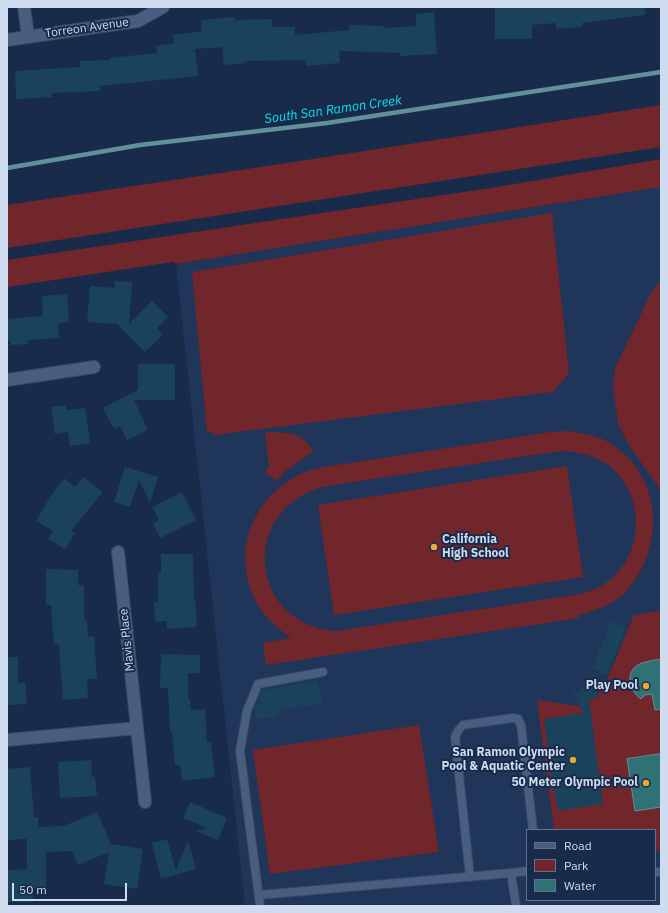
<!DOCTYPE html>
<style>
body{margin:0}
#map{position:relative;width:668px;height:913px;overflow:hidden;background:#182b4a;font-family:"IBM Plex Sans",sans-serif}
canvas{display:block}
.frame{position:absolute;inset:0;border:8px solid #cfdcf0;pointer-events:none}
.legend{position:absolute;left:526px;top:829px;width:130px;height:72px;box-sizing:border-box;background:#182b4a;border:1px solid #61728c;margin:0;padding:5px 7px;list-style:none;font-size:12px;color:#cfdcf0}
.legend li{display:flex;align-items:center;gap:8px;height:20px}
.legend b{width:20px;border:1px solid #61728c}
.scale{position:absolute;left:12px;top:883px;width:115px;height:18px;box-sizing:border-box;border:2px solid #cfdcf0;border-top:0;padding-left:5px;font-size:12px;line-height:14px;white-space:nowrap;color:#cfdcf0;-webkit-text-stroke:3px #182b4a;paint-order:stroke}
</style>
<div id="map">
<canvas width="668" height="913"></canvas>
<div class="frame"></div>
<ul class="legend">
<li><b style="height:5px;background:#485e80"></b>Road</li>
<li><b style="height:11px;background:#70262b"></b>Park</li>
<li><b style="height:11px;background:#307175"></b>Water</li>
</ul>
<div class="scale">50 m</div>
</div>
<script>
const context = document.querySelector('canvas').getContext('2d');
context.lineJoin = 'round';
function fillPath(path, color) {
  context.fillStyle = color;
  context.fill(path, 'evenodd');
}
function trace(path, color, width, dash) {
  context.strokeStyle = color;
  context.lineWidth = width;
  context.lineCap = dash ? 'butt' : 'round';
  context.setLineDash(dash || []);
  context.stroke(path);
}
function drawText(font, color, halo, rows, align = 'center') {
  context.font = font + ' "IBM Plex Sans",sans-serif';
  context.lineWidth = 4;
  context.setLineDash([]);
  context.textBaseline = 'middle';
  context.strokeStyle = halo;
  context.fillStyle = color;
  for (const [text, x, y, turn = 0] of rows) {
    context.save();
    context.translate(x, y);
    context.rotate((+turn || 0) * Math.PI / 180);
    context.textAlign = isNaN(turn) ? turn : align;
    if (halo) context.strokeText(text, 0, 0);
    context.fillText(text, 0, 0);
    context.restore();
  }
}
const built = new Path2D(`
 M661,187V906H245L176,264ZM527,830H655V900H527Z`);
const green = new Path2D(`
 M661,105V147L7,248V205L287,163Z
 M661,159V187L176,264L173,262L7,287V260L497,187Z
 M552,213L569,373L553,392L213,435L212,431L207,432L192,272Z
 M661,280V491L627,442L618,423L613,388L615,368L651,293Z
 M567,431C578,433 590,434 600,438C664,467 668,549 623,595C610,606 594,611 578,615L579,618L266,665L263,643L291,638C280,630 270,622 262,611C230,564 246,504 295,477C304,471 314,469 324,467L551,432ZM567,451C579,453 591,455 602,461C649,489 647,562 598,588C591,591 583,593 575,595L336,631C247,624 239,507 326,486L554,452Z
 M265,432C278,432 295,431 305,441C308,444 311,448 313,451L282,474L278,481L265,473L269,466Z
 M567,466L583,577L334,615L318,505Z
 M661,611V831L659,832L661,850L655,851V830H554L537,700L580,706L603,689L634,615Z
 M419,725L439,852L270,874L253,750Z`);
const water = new Path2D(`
 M661,659V709L655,710L652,694L645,695L641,699C628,690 624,670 642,663C648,661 655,660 661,659Z
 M661,754V807L635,811L627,759Z`);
const stream = new Path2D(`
 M7,168L140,145L327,123L661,72`);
const building = new Path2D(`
 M511,7H645V15L582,23V27L556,29V23L532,25V39H495V8Z
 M434,12L437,54L400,56V53L339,51L340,63L306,66L305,60L245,61V63L224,65L222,47L195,49L198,76L100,86L101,91L51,93L52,97L16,99L15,71L80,67V61L110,60V58L157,53L156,46L174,43L173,35L202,31L201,20L234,17L235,20L272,19V27H295V35L349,30V25L385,26V28L416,26V14Z
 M115,281L132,282L129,324L152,301L168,317L157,328L163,335L145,352L117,324L87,322L90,286L115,288Z
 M67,294L69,322L58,323L59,338L27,340L28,344L11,345V341H7V319L43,316L42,296Z
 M138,364H175V400H134L148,430L127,440L120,426L114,429L103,408L138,390Z
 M66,405L67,410L85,408L90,443L70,446L68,432L55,434L51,407Z
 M125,467L158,477L150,503L139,480L130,507L114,502Z
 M83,477L103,492L71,531L75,533L65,549L48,539L53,531L36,521L52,494L64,478L75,487Z
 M182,492L196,520L160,538L153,523L159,520L152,507Z
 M161,554H193L194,600H195L197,627L167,629V621L155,622L154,602H158V573H161Z
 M46,569L78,570V585L84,586V621H87L88,637L94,636L97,679H87L88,698L63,700L59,644H54L51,605H46Z
 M611,621L626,627L607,675L592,669Z
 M161,654L200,655V673H188V699L190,698L191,710L205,709L207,742H211L215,777L182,781L180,765H175L172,731H170L168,688H160Z
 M7,657H18V683L25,682L27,704L7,705Z
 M318,681L322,704L278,710L279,716L256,719L254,708L255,705L260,704L259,696L262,690Z
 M593,683L599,696L589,700L603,804L558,811L554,789H553L544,719L583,713L573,693Z
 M91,760L92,777L95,776L97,796L60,798L58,762Z
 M30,767L34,817H38V827L64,826L97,812L111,844L143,849L137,889L104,884L109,852L78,865L72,851L46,852V888H33V902H7V870L27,869V839L7,840V769Z
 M190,802L227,818L218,840L196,831L207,828L183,818Z
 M167,839L176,870L188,840L196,869L161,879L152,843Z`);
const lane = new Path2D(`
 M655,872H661
 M511,873L516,906
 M470,877L455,737L458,731L463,725L513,718L518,719L521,725L533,830
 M259,895L511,873L527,871
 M260,906L240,751L247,711L258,684L323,672`);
const street = new Path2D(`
 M24,7L28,36
 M7,40L138,21L163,7
 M7,380L94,367
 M118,552L145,802
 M7,740L137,728`);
const markers = [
 [434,547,4,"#e7ac37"],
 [646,686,4,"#e7ac37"],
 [573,760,4,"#e7ac37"],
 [646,783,4,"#e7ac37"]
];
const streetNames = [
 ["Torreon Avenue",87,28,-8],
 ["Mavis Place",127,640,-96]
];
const poiNames = [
 ["California",442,540,"left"],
 ["High School",442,554,"left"],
 ["Play Pool",638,686],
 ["San Ramon Olympic",565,753],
 ["Pool & Aquatic Center",565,767],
 ["50 Meter Olympic Pool",638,783]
];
const waterNames = [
 ["South San Ramon Creek",333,110,-8]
];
fillPath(built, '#1f355a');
fillPath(green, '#70262b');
fillPath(water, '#307175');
trace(water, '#60919a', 1);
trace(stream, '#60919a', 4.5);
fillPath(building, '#1a425b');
trace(lane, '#384761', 10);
trace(street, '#384761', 14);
trace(lane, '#485e80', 8);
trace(street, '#485e80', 12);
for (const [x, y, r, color] of markers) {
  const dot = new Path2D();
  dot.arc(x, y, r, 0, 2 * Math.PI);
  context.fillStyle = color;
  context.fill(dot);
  trace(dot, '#182b4a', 1.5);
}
drawText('12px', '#cfdcf0', '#182b4a', streetNames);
drawText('bold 12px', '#cfdcf0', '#182b4a', poiNames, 'right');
drawText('italic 13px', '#08e2eb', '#182b4a', waterNames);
</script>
